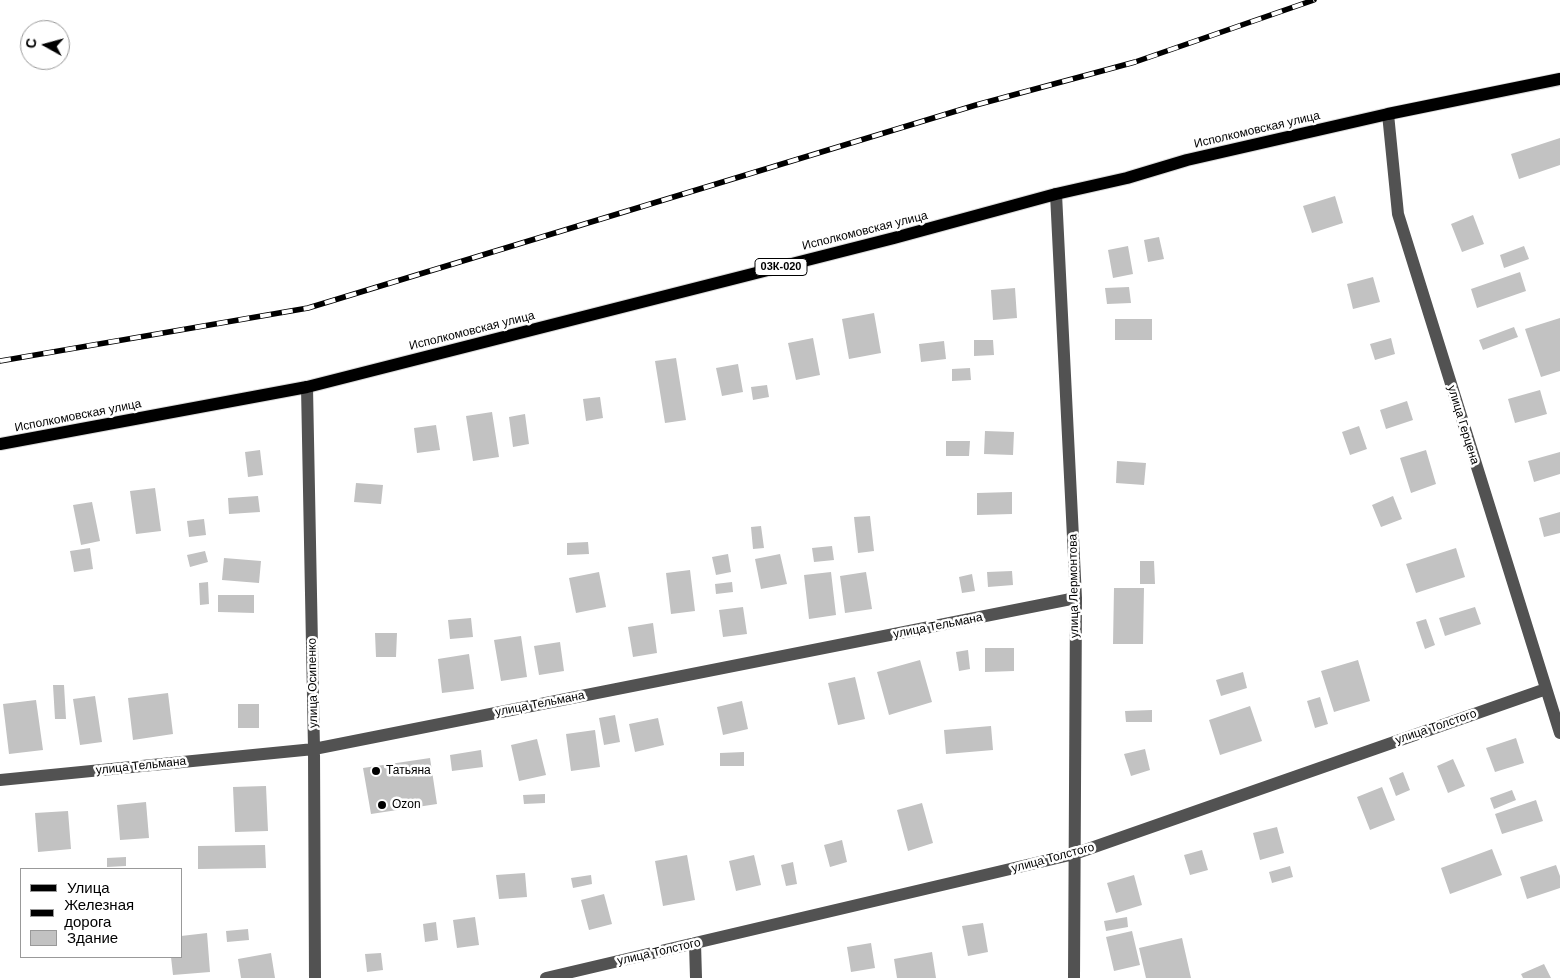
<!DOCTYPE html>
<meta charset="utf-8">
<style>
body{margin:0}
#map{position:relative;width:1560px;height:978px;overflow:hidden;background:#fff;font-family:Arial,sans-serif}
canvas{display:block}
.legend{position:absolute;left:20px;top:868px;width:162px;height:90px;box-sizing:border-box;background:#fff;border:1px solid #999;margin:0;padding:6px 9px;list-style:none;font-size:15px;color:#000}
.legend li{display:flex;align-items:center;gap:10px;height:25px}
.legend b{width:25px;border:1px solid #999}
.north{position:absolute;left:20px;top:20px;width:50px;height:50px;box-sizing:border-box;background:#fff;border:1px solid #999;border-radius:50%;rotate:277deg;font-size:14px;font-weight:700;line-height:20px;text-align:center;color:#000}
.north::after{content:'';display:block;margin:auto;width:18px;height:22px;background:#000;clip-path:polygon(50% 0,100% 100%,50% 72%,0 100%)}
</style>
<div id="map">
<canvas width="1560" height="978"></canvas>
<ul class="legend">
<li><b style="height:6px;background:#000"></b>Улица</li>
<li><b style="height:6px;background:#000"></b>Железная дорога</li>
<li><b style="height:14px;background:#c2c2c2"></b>Здание</li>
</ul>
<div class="north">С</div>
</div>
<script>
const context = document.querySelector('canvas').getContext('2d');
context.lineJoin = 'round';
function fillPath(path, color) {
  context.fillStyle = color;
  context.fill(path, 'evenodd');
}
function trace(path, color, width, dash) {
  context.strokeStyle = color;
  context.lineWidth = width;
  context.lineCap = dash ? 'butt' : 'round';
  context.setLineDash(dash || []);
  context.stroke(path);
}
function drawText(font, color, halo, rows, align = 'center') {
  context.font = font + ' Arial,sans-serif';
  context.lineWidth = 5;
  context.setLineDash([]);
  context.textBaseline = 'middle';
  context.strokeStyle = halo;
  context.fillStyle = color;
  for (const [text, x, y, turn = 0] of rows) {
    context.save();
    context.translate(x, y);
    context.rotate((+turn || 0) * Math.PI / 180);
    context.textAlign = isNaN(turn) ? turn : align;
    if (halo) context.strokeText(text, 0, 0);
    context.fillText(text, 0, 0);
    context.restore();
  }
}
const building = new Path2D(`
 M1560,138V165L1519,179L1511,154Z
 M1335,196L1343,223L1312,233L1303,206Z
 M1473,215L1484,244L1462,252L1451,224Z
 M1159,237L1164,259L1148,262L1144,240Z
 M1128,246L1133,274L1113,278L1108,250Z
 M1524,246L1529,259L1504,268L1500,255Z
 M1520,272L1526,291L1477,308L1471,289Z
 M1373,277L1380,302L1353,309L1347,284Z
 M1129,287L1131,303L1107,304L1105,288Z
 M1015,288L1017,318L993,320L991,290Z
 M874,313L881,353L849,359L842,319Z
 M1560,318V371L1541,377L1525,329Z
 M1115,319H1152V340H1115Z
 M1514,327L1518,337L1483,350L1479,340Z
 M813,338L820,375L796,380L788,343Z
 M1391,338L1395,354L1375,360L1370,344Z
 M974,340H993L994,355L974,356Z
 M944,341L946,359L921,362L919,344Z
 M676,358L686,420L665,423L655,361Z
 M738,364L743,392L722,396L716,368Z
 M970,368L971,380L952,381V369Z
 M767,385L769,397L753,400L751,387Z
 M1540,390L1547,414L1515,423L1508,399Z
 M600,397L603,418L586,421L583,399Z
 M1407,401L1413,420L1386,429L1380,410Z
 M492,412L499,457L473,461L466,416Z
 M525,414L529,444L513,447L509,417Z
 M436,425L440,450L417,453L414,428Z
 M1359,426L1367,449L1350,455L1342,432Z
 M985,431L1014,432L1013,455L984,454Z
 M946,441H970L969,456H946Z
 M260,450L263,475L248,477L245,452Z
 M1426,450L1436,484L1411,493L1400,458Z
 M1560,452V474L1534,482L1528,461Z
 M1117,461L1146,463L1144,485L1116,483Z
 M356,483L383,485L381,504L354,502Z
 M155,488L161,531L136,534L130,491Z
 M1012,492V514L977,515V493Z
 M258,496L260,512L229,514L228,498Z
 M1393,496L1402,519L1381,527L1372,505Z
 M92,502L100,541L81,545L73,505Z
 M1560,512V533L1544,537L1539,518Z
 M870,516L874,551L858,553L854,517Z
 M204,519L206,535L189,537L187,521Z
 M761,526L764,548L753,549L751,527Z
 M588,542L589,554L567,555V543Z
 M832,546L834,560L814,562L812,548Z
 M90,548L93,569L74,572L70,551Z
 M1456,548L1465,577L1416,593L1406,564Z
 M205,551L208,562L190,567L187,555Z
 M728,554L731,572L716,575L712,557Z
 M780,554L787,584L761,589L755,559Z
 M224,558L261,561L259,583L222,580Z
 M1140,561H1154L1155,584H1140Z
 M690,570L695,611L671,614L666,573Z
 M1012,571L1013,585L988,587L987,572Z
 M599,572L606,607L576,613L569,578Z
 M831,572L836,615L809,619L804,575Z
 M866,572L872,609L845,613L840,576Z
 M972,574L975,591L962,593L959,577Z
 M208,582L209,604L200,605L199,583Z
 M732,582L733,592L716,594L715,584Z
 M1114,588H1144L1143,644H1113Z
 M218,595H254V613L218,612Z
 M743,607L747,634L723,637L719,610Z
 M1475,607L1481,624L1445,636L1439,618Z
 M471,618L473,637L450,639L448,620Z
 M1426,619L1435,645L1425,649L1416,622Z
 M653,623L657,653L633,657L628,627Z
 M375,633H397L396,657H376Z
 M521,636L527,677L501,681L494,640Z
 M560,642L564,671L539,675L534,646Z
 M985,648H1014V671L985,672Z
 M968,650L970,669L959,671L956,652Z
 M469,654L474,689L442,693L438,659Z
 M920,660L932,702L889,715L877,672Z
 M1358,660L1370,701L1334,712L1321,671Z
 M1243,672L1247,688L1221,696L1216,680Z
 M855,677L865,719L838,725L828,683Z
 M53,685H64L66,719H55Z
 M168,693L173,734L133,740L128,698Z
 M95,696L102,742L80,745L73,699Z
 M1320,697L1328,724L1315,728L1307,701Z
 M36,700L43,750L9,754L3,704Z
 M742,701L748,729L723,735L717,707Z
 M238,704H259V728H238Z
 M1250,706L1262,741L1220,755L1209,720Z
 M1152,710V722H1126L1125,711Z
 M615,715L620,742L604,745L599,718Z
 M658,718L664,745L635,752L629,724Z
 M991,726L993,750L946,754L944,730Z
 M595,730L600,767L571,771L566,734Z
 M1516,738L1524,763L1495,772L1486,748Z
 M537,739L546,775L519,781L511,745Z
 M1145,749L1150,770L1131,776L1124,754Z
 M481,750L483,767L452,771L450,755Z
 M744,752V766H720V753Z
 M430,758L437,804L371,814L363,768Z
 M1453,759L1465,786L1448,793L1437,766Z
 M1403,772L1410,790L1396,796L1389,778Z
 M266,786L268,831L235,832L233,787Z
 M1382,787L1395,820L1370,830L1357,797Z
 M1512,790L1516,800L1494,809L1490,798Z
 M545,794V803L524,804L523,795Z
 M1536,800L1543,821L1502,834L1495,814Z
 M146,802L149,838L120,840L117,805Z
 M922,803L933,843L908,851L897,810Z
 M68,811L71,849L38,852L35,813Z
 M1277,827L1284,853L1260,860L1253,833Z
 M842,840L847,862L830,867L824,845Z
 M265,845L266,868L198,869V846Z
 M1492,849L1502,875L1450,894L1441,868Z
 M1202,850L1208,870L1190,875L1184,855Z
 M687,855L695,900L663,906L655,861Z
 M754,855L761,885L736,891L729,861Z
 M126,857V866L107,867V858Z
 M793,862L797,884L786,886L781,865Z
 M1556,865L1560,876V888L1527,899L1520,877Z
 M1290,866L1293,877L1272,883L1269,872Z
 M525,873L527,897L499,899L496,875Z
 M591,875L592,884L573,888L571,878Z
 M1134,875L1142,905L1116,913L1107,883Z
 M604,894L612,924L589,930L581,900Z
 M475,917L479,945L457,948L453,920Z
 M1127,917L1128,927L1106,931L1104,921Z
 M436,922L438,940L425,942L423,924Z
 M983,923L988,952L968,956L962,926Z
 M248,929L249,940L227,942L226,931Z
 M1132,931L1140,965L1114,971L1106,937Z
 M207,933L210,972L173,975L171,957H181V936Z
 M1182,938L1191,978H1146L1139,948Z
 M871,943L875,968L851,972L847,947Z
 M932,952L936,978H897L894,959Z
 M271,953L275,978H241L238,959Z
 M381,953L383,970L367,972L365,954Z
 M1544,964L1551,978H1523L1521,974Z`);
const minor = new Path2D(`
 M1388,114L1398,214L1560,733
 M1056,194L1076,598L1074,978
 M307,387L314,749L315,978
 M0,780L314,749L1076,598
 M695,943L696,978
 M546,978L1074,854L1546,689`);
const major = new Path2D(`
 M0,444L307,387L894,238L1056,194L1127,178L1187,160L1388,114L1560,79`);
const rail = new Path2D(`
 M0,361L308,308L976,105L1135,62L1314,0`);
const markers = [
 [376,771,5,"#000"],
 [382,805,5,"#000"]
];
const shields = [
 [781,267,52]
];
const shieldNames = [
 ["03К-020",781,267]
];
const streetNames = [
 ["Исполкомовская улица",1257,130,-13],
 ["Исполкомовская улица",865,231,-14],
 ["Исполкомовская улица",472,331,-14],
 ["Исполкомовская улица",78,416,-11],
 ["улица Герцена",1463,425,73],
 ["улица Лермонтова",1074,586,-91],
 ["улица Тельмана",938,626,-11],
 ["улица Осипенко",313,683,-91],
 ["улица Тельмана",540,704,-11],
 ["улица Толстого",1436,727,-19],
 ["улица Тельмана",141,766,-6],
 ["улица Толстого",1053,858,-15],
 ["улица Толстого",659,952,-13]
];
const poiNames = [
 ["Татьяна",386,771],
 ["Ozon",392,805]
];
fillPath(building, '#c2c2c2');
trace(major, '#dbdbdb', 14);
trace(minor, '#525252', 12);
trace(major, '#000', 12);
trace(rail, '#000', 5.5);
trace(rail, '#fff', 4, [11]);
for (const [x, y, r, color] of markers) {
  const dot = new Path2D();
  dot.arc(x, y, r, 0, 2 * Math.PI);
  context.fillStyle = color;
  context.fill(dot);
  trace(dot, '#fff', 2);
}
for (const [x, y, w] of shields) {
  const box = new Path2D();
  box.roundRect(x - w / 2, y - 8.5, w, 17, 4);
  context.fillStyle = '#fff';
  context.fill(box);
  trace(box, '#000', 1);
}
drawText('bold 11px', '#000', null, shieldNames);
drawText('12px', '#000', '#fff', streetNames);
drawText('12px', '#000', '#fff', poiNames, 'left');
</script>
